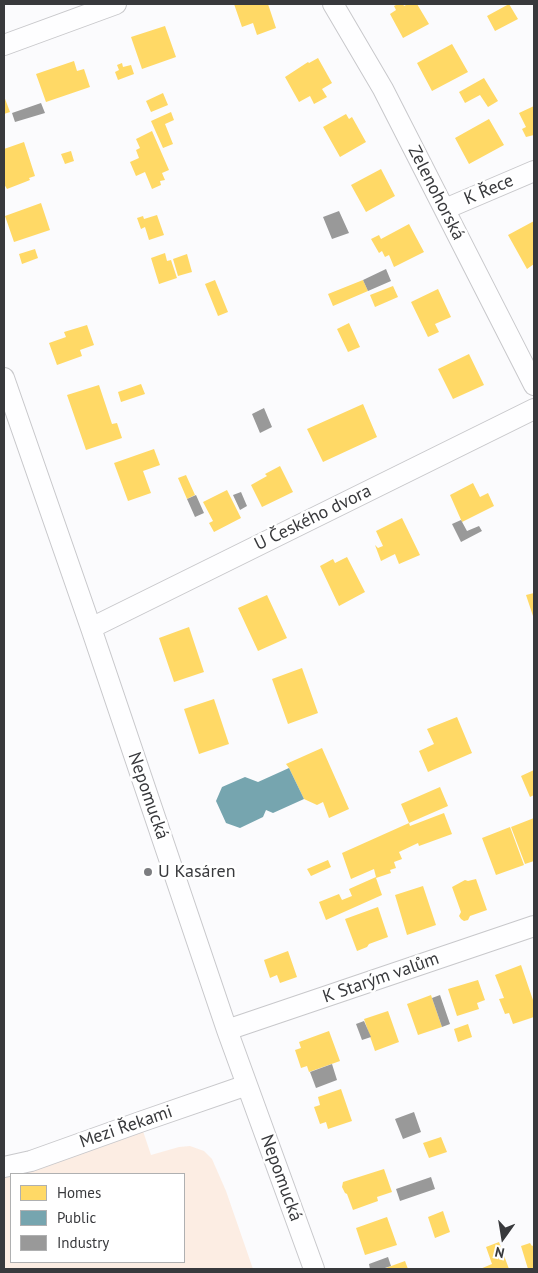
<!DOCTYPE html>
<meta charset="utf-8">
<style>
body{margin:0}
#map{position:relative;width:538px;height:1273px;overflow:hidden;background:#fbfbfd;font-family:"PT Sans",sans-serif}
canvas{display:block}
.frame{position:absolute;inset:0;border:5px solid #38393c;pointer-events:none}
.legend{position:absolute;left:10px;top:1173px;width:175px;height:90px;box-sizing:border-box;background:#fff;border:1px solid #afb0b1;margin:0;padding:6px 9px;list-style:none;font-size:15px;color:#38393c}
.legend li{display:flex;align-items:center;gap:10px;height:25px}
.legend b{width:25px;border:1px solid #afb0b1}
.north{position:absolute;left:478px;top:1213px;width:50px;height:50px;-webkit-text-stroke:4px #fff;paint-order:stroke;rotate:193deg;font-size:14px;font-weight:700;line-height:20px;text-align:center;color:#38393c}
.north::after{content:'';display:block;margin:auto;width:18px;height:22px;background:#38393c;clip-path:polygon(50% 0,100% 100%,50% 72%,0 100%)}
</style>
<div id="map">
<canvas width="538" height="1273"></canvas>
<div class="frame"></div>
<ul class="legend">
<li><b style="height:14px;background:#ffd966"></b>Homes</li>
<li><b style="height:14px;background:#76a5af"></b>Public</li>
<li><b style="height:14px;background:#999"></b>Industry</li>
</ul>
<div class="north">N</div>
</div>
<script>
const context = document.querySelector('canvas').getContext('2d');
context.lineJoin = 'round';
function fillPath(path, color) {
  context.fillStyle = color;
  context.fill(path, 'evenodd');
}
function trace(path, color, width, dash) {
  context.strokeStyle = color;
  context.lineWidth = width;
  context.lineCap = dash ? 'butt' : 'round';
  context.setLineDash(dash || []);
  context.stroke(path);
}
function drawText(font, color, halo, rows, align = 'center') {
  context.font = font + ' "PT Sans",sans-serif';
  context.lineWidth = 5;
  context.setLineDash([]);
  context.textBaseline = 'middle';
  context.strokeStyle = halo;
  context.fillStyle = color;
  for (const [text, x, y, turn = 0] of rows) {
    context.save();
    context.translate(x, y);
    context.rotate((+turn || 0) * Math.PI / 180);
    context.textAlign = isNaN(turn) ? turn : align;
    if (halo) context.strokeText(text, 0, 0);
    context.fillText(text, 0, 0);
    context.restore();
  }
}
const green = new Path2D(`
 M140,1122L151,1155L179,1147L190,1146L204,1151L212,1159L226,1191L253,1269H4V1167ZM11,1174H184V1262H11Z`);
const homes = new Path2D(`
 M234,4H268L276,28L257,35L253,23L242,27Z
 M398,4H403L404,6L408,4H417L429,24L403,38L390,14L396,10L394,6Z
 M509,4L518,19L495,31L487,16Z
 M165,26L176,57L142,69L131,37Z
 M452,44L468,72L432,91L417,63Z
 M318,58L332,83L322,89L327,97L314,104L310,96L299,102L285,77L308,62L309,63Z
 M74,61L77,71L84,69L90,87L46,102L36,74Z
 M122,63L123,67L131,65L134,74L118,80L115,72L119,70L117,65Z
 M484,78L498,101L488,107L480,95L465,103L459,92Z
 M163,93L168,105L151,112L146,101Z
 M4,96L10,112L4,114Z
 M534,106V135L526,137L522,129L526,127L519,113Z
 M171,112L174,120L165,124L173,144L163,148L151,121Z
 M346,114L349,119L352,117L366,142L340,157L323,127Z
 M489,119L504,145L469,164L455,138Z
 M152,131L169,170L162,173L165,180L160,181L161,185L152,189L145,172L136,176L130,162L139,158L136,150L140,148L136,139Z
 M24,142L35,176L29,178L30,180L25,182L7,189L4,184V149Z
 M71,151L74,161L65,164L61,154Z
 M381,169L395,196L366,212L351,185Z
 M41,203L50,230L14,242L5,216Z
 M157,215L164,235L149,240L145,227L141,229L137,218L143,216L144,219Z
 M534,221V264L527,269L508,235Z
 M409,224L424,252L394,267L389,255L385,257L382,251L379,253L371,239L379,235L381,239Z
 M35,249L38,258L22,264L19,254Z
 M165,253L167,261L171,260L177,278L159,284L151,258Z
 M187,254L192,272L178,276L173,259Z
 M215,280L228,312L218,316L205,284Z
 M363,280L368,291L333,306L328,294Z
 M393,286L398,297L375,307L370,295Z
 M438,289L451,317L435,324L439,332L428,337L411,302Z
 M349,323L360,347L348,352L337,329Z
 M87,325L94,345L80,350L82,356L57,365L49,343L66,337L64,332Z
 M469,354L484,385L453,399L438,369Z
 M141,384L145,394L121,402L118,392Z
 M99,385L112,424L117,423L122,438L86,450L67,395Z
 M363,404L377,437L323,462L307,429Z
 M154,449L160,465L143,471L151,493L128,501L114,463Z
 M280,466L293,492L262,507L251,485L267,476L265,474Z
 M186,475L195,495L187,499L178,478Z
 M473,483L480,497L488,493L494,506L462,522L450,495Z
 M227,490L241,518L214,532L209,523L213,521L203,502Z
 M402,518L420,555L399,564L395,554L381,561L375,545L378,548L383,546L376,531Z
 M347,557L365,592L339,606L320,566L333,559L335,563Z
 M534,593V619L526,595Z
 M267,595L287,638L258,651L238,608Z
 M189,627L204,672L174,682L159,638Z
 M302,668L318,713L288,724L272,679Z
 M214,699L229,744L199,754L184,709Z
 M457,717L472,753L428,772L419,751L434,744L427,729Z
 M322,748L349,809L329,818L323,802L317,805L304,799L289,768L286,764Z
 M534,770V795L530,797L521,776Z
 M440,787L448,806L409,823L401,804Z
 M444,813L452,834L419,846L418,843L399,852L402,859L394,862L396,868L390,870L391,873L376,878L382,895L326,920L319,902L339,894L342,900L352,896L349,889L376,877L374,869L351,879L342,853L409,823L410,826Z
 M534,818V861L525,864L511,827Z
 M510,827L524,865L496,875L482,838Z
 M328,860L331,867L311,876L307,869Z
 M476,879L487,910L470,916L468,920L464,921L461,919L459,916L461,912L452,887L465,880L468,881Z
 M423,886L436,925L407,935L395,895Z
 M378,907L388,937L369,944L367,947L357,951L345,919Z
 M288,951L297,977L280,983L277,975L270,978L264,960Z
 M521,965L534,1003V1017L513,1024L509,1013L505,1014L499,999L504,998L495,975Z
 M478,980L485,1000L477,1003L479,1009L457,1016L448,989Z
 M431,995L442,1027L418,1035L407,1004Z
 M388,1011L399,1042L375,1051L364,1019Z
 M468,1024L472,1037L458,1042L454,1029Z
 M329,1031L340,1061L309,1072L307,1066L301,1068L295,1050L301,1048L299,1042Z
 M341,1089L352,1121L328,1129L326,1122L320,1124L314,1107L320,1105L318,1097Z
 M441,1137L447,1152L429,1158L423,1143Z
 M384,1169L392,1192L377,1197L378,1201L353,1210L347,1194L345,1193L342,1187L343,1182Z
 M443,1211L450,1232L435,1238L428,1217Z
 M387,1217L397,1245L365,1255L356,1228Z
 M499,1242L509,1269H480L492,1264L486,1247Z
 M530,1243L532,1246L534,1245V1269H528L521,1246Z
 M405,1261L408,1269H383Z`);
const public = new Path2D(`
 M289,768L304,799L273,813L266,810L263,817L240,828L226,823L216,801L222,787L245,777L258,782Z`);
const industry = new Path2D(`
 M41,103L45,113L15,122L12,113Z
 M339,211L349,233L332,239L323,217Z
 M386,269L391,281L368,291L363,280Z
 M264,408L272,427L260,433L252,414Z
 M241,492L247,506L240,510L233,495Z
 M196,495L204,513L195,517L187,499Z
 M461,520L467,531L479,526L482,531L461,542L452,524Z
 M440,995L450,1024L442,1027L432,998Z
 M364,1021L371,1037L362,1040L356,1024Z
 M332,1064L337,1080L316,1088L310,1072Z
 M414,1112L421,1132L403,1139L395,1119Z
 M431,1177L435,1189L400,1201L396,1189Z
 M388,1257L391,1266L382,1269H370L369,1264Z`);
const minor = new Path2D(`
 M333,4L383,89L534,385
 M4,45L116,4
 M445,209L534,171
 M4,378L91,628L227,1030L314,1269
 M91,628L534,409
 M227,1030L534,926
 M4,1167L31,1161L140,1122L247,1085`);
const markers = [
 [148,872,5,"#7c7d80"]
];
const streetNames = [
 ["K Řece",489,190,-23],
 ["Zelenohorská",436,193,63],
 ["U Českého dvora",313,518,-26],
 ["Nepomucká",148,796,71],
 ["K Starým valům",381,978,-19],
 ["Mezi Řekami",126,1127,-19],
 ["Nepomucká",281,1178,70]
];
const poiNames = [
 ["U Kasáren",158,872]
];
fillPath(green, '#fcede3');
fillPath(homes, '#ffd966');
fillPath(public, '#76a5af');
fillPath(industry, '#999');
trace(minor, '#c8c8cb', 22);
trace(minor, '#fefeff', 20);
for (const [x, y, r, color] of markers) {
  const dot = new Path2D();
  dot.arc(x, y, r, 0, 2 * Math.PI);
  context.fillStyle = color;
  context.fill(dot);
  trace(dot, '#fff', 2);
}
drawText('18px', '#38393c', '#fff', streetNames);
drawText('18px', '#38393c', '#fff', poiNames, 'left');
</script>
